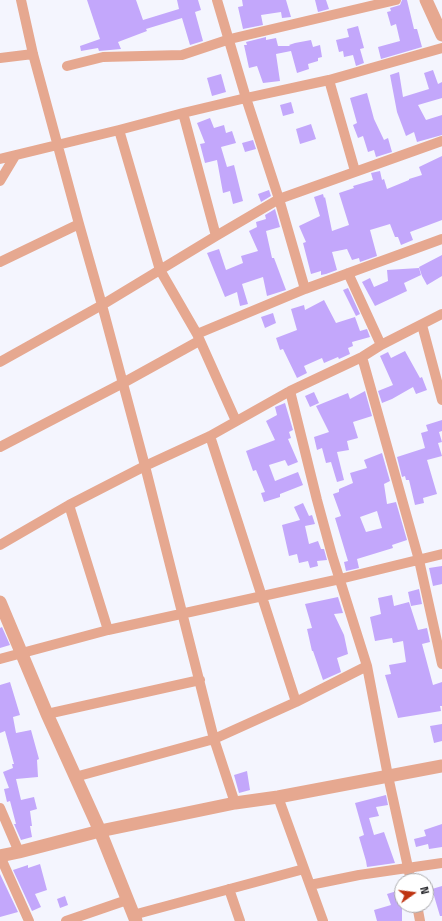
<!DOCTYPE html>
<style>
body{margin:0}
#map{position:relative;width:442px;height:921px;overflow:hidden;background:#f4f5fe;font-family:"Titillium Web",sans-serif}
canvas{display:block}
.north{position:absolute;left:394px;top:873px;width:40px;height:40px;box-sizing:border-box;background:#fff;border:1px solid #a8a8aa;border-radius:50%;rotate:76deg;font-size:11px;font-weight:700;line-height:16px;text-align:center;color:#26262a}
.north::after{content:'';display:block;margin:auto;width:14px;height:18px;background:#be3412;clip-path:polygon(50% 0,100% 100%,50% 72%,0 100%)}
</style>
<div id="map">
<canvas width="442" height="921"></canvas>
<div class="north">N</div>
</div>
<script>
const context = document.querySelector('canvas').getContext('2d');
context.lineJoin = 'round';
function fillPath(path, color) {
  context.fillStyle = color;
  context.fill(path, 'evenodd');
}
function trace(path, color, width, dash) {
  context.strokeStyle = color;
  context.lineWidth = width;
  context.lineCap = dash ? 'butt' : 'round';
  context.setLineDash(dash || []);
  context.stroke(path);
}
const building = new Path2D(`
 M87,0H136L143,20L179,9L177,0H198L201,10L195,12L203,41L190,45L182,18L146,29L147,31L118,42L121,49L99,51L98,48L81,51L80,46L100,39Z
 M242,0H286L291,17L282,18L281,12L261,15L263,25L243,29L238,7L243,6Z
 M315,0H326L329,9L318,12Z
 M402,0H407L414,29H417L422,47L381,59L378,47L400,41L396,24L391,26L387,12L391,11L390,8L400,5Z
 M358,26L364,48L360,49L364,63L356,66L353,55L344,57L343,51L339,52L336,40L349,37L347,29Z
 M266,37V40L276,38L278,46H290L289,45L295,43L311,40L313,47L320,45L322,57L318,58V61L308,64L309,69L297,73L291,51L276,54L280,81L263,83L257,66L249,68L244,45H247L246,42Z
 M433,70L438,84L442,82V98L418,105L426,120L442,115V135L417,142L414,132L406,136L397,112L390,75L399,72L403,97L429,89L424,73Z
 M221,74L226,92L212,96L207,78Z
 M367,93L374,119L384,140L388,138L392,152L376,157L374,150L368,152L363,136L358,138L353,125L357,123L350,98Z
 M291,102L294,113L283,116L280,105Z
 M210,118L214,128L224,125L226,133L232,131L236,143L221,147L227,167L234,165L243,201L233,204L230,191L223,193L217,160L205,163L200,144L205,143L197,123Z
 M311,124L316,139L300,144L296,129Z
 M253,140L256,149L245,152L242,143Z
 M442,156V220L410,232L413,240L401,245L398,237H395L390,224L370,230L377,256L360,262L359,258L352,260L347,249L332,252L337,270L326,274L321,275V271L311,274L303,243L306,242L299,226L320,216L314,197L323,194L324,198L325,197L332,231L349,225L339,193L354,188L353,186L373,180L371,173L380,171L382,180L384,179L387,189L409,180V179L422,175L419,167Z
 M269,190L271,196L261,202L258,194Z
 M275,209L280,227L266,231L272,258H274L286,290L267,296L263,277L242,284L248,304L240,306L237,292L225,297L207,253L219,249L226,270L243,263L241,256L258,251L249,231L257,227L256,222L266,219L265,215Z
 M442,255V276L427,285L422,276L419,267Z
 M419,268L421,275L404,283L407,291L375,306L362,282L370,278L374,287L388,281L387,270Z
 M348,288L360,314L356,316L343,290Z
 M324,300L336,323L355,317L360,331L367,329L370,337L352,342L353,346L348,348L350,354L339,359L338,357L324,363L322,358L304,366L307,373L297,378L283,349L280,350L276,338L297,330L291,309L304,305L305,310Z
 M273,313L276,323L265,328L261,317Z
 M405,351L420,378L422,377L427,390L416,394L413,387L392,399L382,403L378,391L393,385L380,356L388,352L391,358Z
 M365,391L372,416L353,422L358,438L347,441L349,450L337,452L344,480L337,482L331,462L326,463L322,448L317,450L314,437L329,432L316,406L348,393L350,399Z
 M314,392L319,403L310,407L305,396Z
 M285,403L293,430L289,432L291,438L288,439L298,462L288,466L285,460L269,465L275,481L298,472L303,485L280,494V497L264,502L261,493L265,492L256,470L253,471L246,451L275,440L266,421L277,415L275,407Z
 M442,420V431L439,432L442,442L438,443L442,456L427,460L437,494L423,498L424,503L415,505L409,480H406L405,476L402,477L397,457L425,448L421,433L428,431L426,425Z
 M382,453L390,481L384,484L387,504L396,502L407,540L392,545L393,548L357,559L359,568L346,571L344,562L348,561L335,518L341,516L333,494L339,492V489L353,483L350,473L367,468L364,460ZM377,511L382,528L366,532L360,517Z
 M303,503L309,516L312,515L315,524L305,526L309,544L318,541L321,549H324L327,560L317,561L318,566L310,568L308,561L299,563L297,554L289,556L282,525L300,520L294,507Z
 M442,566V584L433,586L429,568Z
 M419,589L422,604L411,606L408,592Z
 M392,595L394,606L409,602L418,630L427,628L430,642L422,644L433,685L442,682V706H440L441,711L398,718L385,675L391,674L389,665L406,662L403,641L393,643L392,638L375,641L370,617L381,614L378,598Z
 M338,597L343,613L334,614L344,635L348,654L337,658L341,672L323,680L313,651H312L307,629L312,628L305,604Z
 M2,627L10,645L0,648V628Z
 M10,682L20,715L13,717L16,733L31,730L39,759L37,760L38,777L16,779L21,800L34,797L37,809L30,811L32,826H30L32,837L21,840L14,824H16L10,801L7,802L4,789L9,788L3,772L13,768L12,764H14L5,731L0,733V685Z
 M442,724V741L434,743L430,726Z
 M247,771L250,790L239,793L234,775Z
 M386,795L388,805L376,807L379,816L369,818L374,835L384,832L395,863L367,867L366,861L359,837L364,835L355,803Z
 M442,824V847L429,849L428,844L416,847L414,839L426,836L424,830Z
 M40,864L47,890L35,894L41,907L32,911L13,870L28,865V868Z
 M0,874L18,912L0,917Z
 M442,886V916H440L432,889Z
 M400,890L402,895V921H377L374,910L391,905L387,894Z
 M65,896L68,905L60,908L57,899Z`);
const minor = new Path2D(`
 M21,0L33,54L79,224L102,305L145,466L214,739L235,803
 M217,0L246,98L279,199L305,289
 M0,58L33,54
 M67,66L103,57L182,55L230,39L396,0
 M329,80L355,171
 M183,113L216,236
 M119,130L160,270L197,334L236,421
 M0,159L119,130L183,113L246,98L329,80L442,48
 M0,181L15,156
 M0,262L79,224
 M348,273L381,345
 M422,325L442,400
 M197,334L305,289L442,239
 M362,357L419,560L442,664
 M0,362L102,305L216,236L279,199L442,141
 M290,391L317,500L332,555L367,666L388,776L411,881
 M210,436L296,702
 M0,447L123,383L199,341
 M69,505L108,630
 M0,545L69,505L145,466L210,436L290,391L362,357L381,345L442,314
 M0,659L108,630L340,579L442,554
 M47,714L200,680
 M75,777L214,739L296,702L367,666
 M278,797L323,921
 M0,808L19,852
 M0,856L29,921
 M310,885L359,875L442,863
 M229,889L240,921
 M417,905L420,921
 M133,915L304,869
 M66,921L127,900`);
const tertiary = new Path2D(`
 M426,0L442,35
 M0,602L47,714L100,831L136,921
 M0,856L19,852L100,831L235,803L278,797L442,766`);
fillPath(building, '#c3a7fb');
trace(minor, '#e6a890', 10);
trace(tertiary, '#e6a890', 13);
</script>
